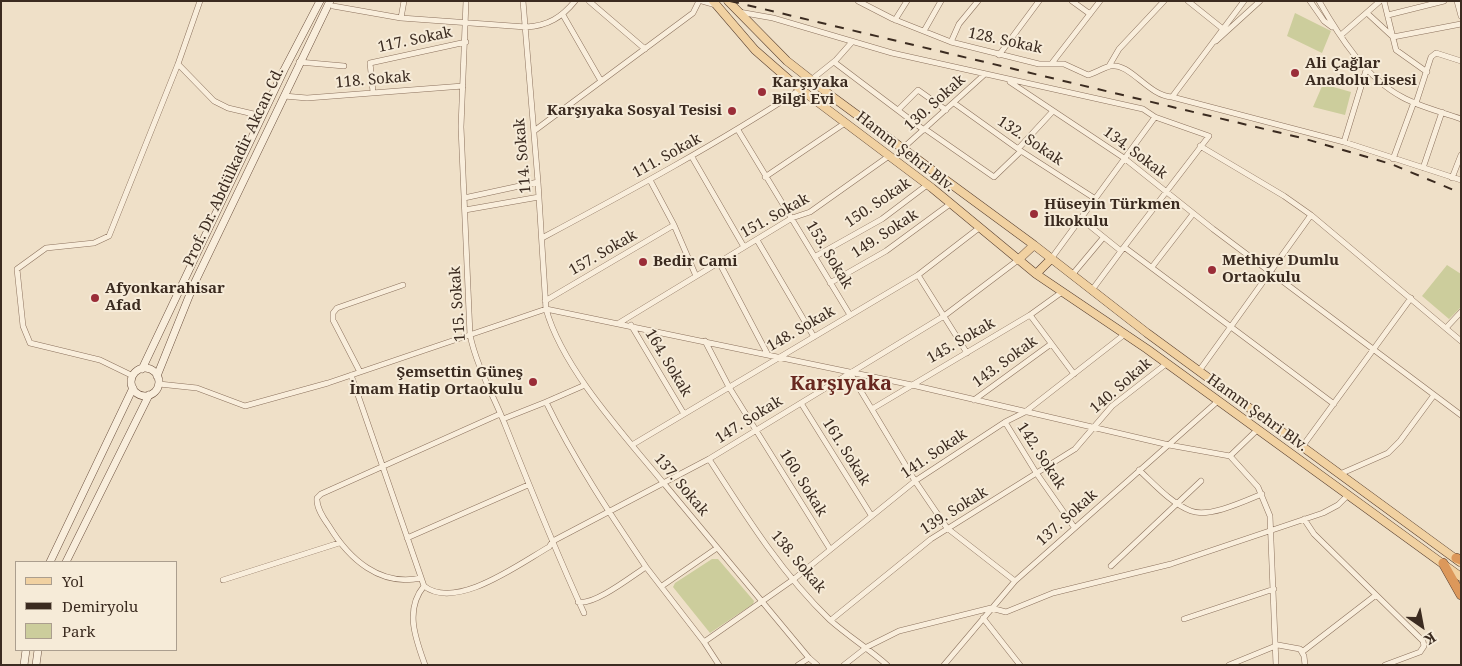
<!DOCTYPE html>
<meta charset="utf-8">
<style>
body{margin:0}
#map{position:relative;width:1462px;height:666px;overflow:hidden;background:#efe0c8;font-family:"Noto Serif",serif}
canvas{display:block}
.frame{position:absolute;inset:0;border:2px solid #3b2b20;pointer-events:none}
.legend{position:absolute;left:15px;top:561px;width:162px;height:90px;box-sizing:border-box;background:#f6ebd8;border:1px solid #ab9e8e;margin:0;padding:6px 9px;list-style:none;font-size:15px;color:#3b2b20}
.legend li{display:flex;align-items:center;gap:10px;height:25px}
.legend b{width:25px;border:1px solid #ab9e8e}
.north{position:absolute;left:1397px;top:601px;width:50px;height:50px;-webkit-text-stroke:4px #f6ebd8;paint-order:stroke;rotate:147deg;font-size:14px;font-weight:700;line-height:20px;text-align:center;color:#3b2b20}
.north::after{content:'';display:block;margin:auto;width:18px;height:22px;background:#3b2b20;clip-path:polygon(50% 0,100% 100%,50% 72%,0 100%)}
</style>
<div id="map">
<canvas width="1462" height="666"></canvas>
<div class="frame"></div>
<ul class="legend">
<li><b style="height:6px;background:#f1d1a1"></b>Yol</li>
<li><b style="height:6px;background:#3b2b20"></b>Demiryolu</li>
<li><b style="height:14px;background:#cccd9c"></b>Park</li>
</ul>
<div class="north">K</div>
</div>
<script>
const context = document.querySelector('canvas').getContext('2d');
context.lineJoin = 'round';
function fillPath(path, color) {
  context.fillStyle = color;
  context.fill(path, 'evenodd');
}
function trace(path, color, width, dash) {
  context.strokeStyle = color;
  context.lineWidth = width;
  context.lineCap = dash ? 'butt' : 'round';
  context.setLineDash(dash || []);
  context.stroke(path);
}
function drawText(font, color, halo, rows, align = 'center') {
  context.font = font + ' "Noto Serif",serif';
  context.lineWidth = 4;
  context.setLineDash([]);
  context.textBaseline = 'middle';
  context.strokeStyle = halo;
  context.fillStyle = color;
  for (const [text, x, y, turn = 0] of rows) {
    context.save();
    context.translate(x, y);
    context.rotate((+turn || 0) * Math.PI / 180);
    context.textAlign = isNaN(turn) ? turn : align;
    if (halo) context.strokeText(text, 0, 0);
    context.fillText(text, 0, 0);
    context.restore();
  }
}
const green = new Path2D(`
 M1295,13L1331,31L1322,53L1287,36Z
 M1323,84L1351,92L1345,115L1313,107Z
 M1447,265L1461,274V307L1449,319L1422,296Z
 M712,559H718L754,601L753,604L710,633L673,587L675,583Z`);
const street = new Path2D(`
 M466,1L461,127L470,335C477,368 494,396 506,427C531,490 556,552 584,613
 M523,1L538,182L546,309C563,370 626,437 666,486C714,543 761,601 809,658L817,665
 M589,1L645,49
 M702,1L716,5
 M858,1L893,19L951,42L1039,64H1064L1088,75C1095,73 1103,68 1110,66C1130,62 1148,96 1172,97L1344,142L1461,180
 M1072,1L1090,14
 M1188,1L1223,29
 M1310,1L1324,21L1332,27
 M1319,1C1339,36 1366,78 1402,97C1420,107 1442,112 1461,119
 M1384,1L1396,50L1427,72
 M1457,1L1461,16
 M333,6L401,18L526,27C548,26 562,17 575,1
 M739,12L773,18L892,53L1143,109L1155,117L1209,136L1124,247L1334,404
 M1367,13L1393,37L1461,24
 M563,15L601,81
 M1388,15L1444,1
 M401,18L404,1
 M895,20L907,1
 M924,31L941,1
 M1341,35L1380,1
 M1216,41L1260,1
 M951,42L959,24L978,1
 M999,55L1039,1
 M299,62L344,66
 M834,62L924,130
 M1052,63L1100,1
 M178,64L214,101L228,108L262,116
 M1109,66L1119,49L1164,1
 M811,80L836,60L852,42
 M1010,82L1124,158L1213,229L1461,415
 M373,92L370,63L466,42
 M284,96L307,98L463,86
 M1172,97L1244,1
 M954,103L1021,151L1094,198
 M1416,103L1431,57L1436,53L1461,61
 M898,110L918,90L946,110
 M925,129L994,177L1021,151
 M738,130L850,315
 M534,131L693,13L699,1
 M1344,142L1367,67
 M1200,146L1284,196L1311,215
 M902,149L985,74
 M1018,149L1053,111
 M692,157L744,247
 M1393,159L1414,102
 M1423,168L1442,112
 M765,177L845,123
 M1452,178L1461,155
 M650,180L674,225L696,276
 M464,198L538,182
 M465,210L539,197
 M1080,218L1121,251
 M542,238C630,191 717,144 801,89
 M757,240L814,337
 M816,256L882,219L927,185
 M1051,259L1155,117
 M719,262L768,355
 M1152,267L1193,214
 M918,275L967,353
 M1072,275L1103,238
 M830,283L886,251L950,204
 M1092,290L1124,247
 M545,301L674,225
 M1030,315L1074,374
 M619,323L792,218L810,212L889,156
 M631,325L684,414
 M1446,328L1461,312
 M705,341L729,387L830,549
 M1199,371L1311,215L1461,341
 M360,372L333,320V313L337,308L403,285
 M850,373L915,481L947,528L1015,581
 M351,375L424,586C456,611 519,564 549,547L553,541L709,459L944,316L1018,260
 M133,376L100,360L30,343L23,326L17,269L46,248L94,243L109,236L178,64L200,1
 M159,384L197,388L245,406L328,383L546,309L912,385L1169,445L1230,456L1257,430
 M974,400L1051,344
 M801,403L871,515
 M872,409L1030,315L1062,292
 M503,419L546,402
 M1005,422L1037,474L1074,527
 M632,445L918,275L979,228
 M1302,447L1411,298
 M1230,456L1258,487L1270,516L1276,665
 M709,459C745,515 782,574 830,620C848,636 869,649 887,665
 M1139,470C1154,484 1172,504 1191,511C1209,518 1245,501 1262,494
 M1340,474L1388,453L1400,441L1434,395
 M1304,519L1314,534L1423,641L1424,646L1420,652L1385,665
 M407,538L528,485
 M1111,566L1201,481
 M646,567L704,642L719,665
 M421,578C380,587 349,559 329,526C324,519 316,508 317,498L321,494L500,414
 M223,580L339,543
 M424,586C404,610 416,640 425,665
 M662,586L717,548
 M578,602C594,606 632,576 646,567C610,514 574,460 546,402L585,385
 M983,618L1020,665
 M1184,619L1274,589
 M831,620L931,539L1075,449L1112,406L1166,364
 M704,642L794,579L915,481L1005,422L1025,412L1125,334
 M1302,652L1376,595
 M798,665L809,658
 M844,665L867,647L899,631L991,608L1006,612L1053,593L1171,564L1323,513L1338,505L1348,495
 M944,665L1015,581L1218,401
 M1229,665L1278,645L1300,649L1304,656L1305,665`);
const secondary = new Path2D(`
 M131 382a14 14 0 1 1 28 0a14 14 0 1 1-28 0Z
 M142,369L284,70L320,1
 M157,376L194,284L330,1
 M50,562L133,388
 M66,562L149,395
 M24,665L26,650
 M36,665L38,650`);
const primary = new Path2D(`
 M713,1L755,50L795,85L932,188L1036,274L1147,349L1461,577
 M728,1L787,61L834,98L1034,245L1147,333L1460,562
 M1018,260L1034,245
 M1036,274L1051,259`);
const highway = new Path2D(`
 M1456,558L1461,560
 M1443,563L1461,595`);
const rail = new Path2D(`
 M730,1L1302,138L1391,164L1461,193`);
const markers = [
 [1295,73,5,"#9a2d38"],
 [762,92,5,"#9a2d38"],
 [732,111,5,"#9a2d38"],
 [1034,214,5,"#9a2d38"],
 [643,262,5,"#9a2d38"],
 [1212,270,5,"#9a2d38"],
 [95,298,5,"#9a2d38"],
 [533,382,5,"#9a2d38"]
];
const streetNames = [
 ["117. Sokak",415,40,-12],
 ["128. Sokak",1005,41,12],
 ["118. Sokak",373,80,-5],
 ["130. Sokak",935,103,-42],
 ["132. Sokak",1030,141,34],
 ["Hamm Şehri Blv.",905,152,38],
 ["134. Sokak",1135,153,37],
 ["114. Sokak",523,156,-95],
 ["111. Sokak",667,156,-29],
 ["Prof. Dr. Abdülkadir Akcan Cd.",234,167,-65],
 ["150. Sokak",878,203,-34],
 ["151. Sokak",775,216,-29],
 ["149. Sokak",885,234,-33],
 ["157. Sokak",603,253,-30],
 ["153. Sokak",829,255,59],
 ["115. Sokak",458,304,-94],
 ["148. Sokak",801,329,-30],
 ["145. Sokak",961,341,-30],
 ["143. Sokak",1005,362,-36],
 ["164. Sokak",668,363,59],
 ["140. Sokak",1121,386,-41],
 ["Hamm Şehri Blv.",1257,413,36],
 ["147. Sokak",749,420,-32],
 ["161. Sokak",846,452,58],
 ["141. Sokak",934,454,-34],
 ["142. Sokak",1041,456,57],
 ["160. Sokak",803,483,58],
 ["137. Sokak",681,485,50],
 ["139. Sokak",954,511,-32],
 ["137. Sokak",1067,518,-42],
 ["138. Sokak",798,562,50]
];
const poiNames = [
 ["Ali Çağlar",1305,64],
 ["Anadolu Lisesi",1305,81],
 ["Karşıyaka",772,83],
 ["Bilgi Evi",772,100],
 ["Karşıyaka Sosyal Tesisi",722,111,"right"],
 ["Hüseyin Türkmen",1044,205],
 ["İlkokulu",1044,222],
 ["Methiye Dumlu",1222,261],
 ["Ortaokulu",1222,278],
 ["Bedir Cami",653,262],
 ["Afyonkarahisar",105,289],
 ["Afad",105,306],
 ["Şemsettin Güneş",523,373,"right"],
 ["İmam Hatip Ortaokulu",523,390,"right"]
];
const districtNames = [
 ["Karşıyaka",841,384]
];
fillPath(green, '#cccd9c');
trace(street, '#8b715d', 6);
trace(secondary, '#6d5240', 8);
trace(primary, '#594031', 9);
trace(highway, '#594031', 10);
trace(street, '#f9eedc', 5);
trace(secondary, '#f9eedc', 7);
trace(primary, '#f1d1a1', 8);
trace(highway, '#dc985b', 9);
trace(rail, '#3b2b20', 2, [9, 9]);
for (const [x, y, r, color] of markers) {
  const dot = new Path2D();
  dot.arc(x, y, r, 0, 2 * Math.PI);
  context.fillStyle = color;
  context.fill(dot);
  trace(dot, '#f6ebd8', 2);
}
drawText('15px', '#3b2b20', '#f6ebd8', streetNames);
drawText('bold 15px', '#3b2b20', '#f6ebd8', poiNames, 'left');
drawText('bold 20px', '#682820', '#f6ebd8', districtNames);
</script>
